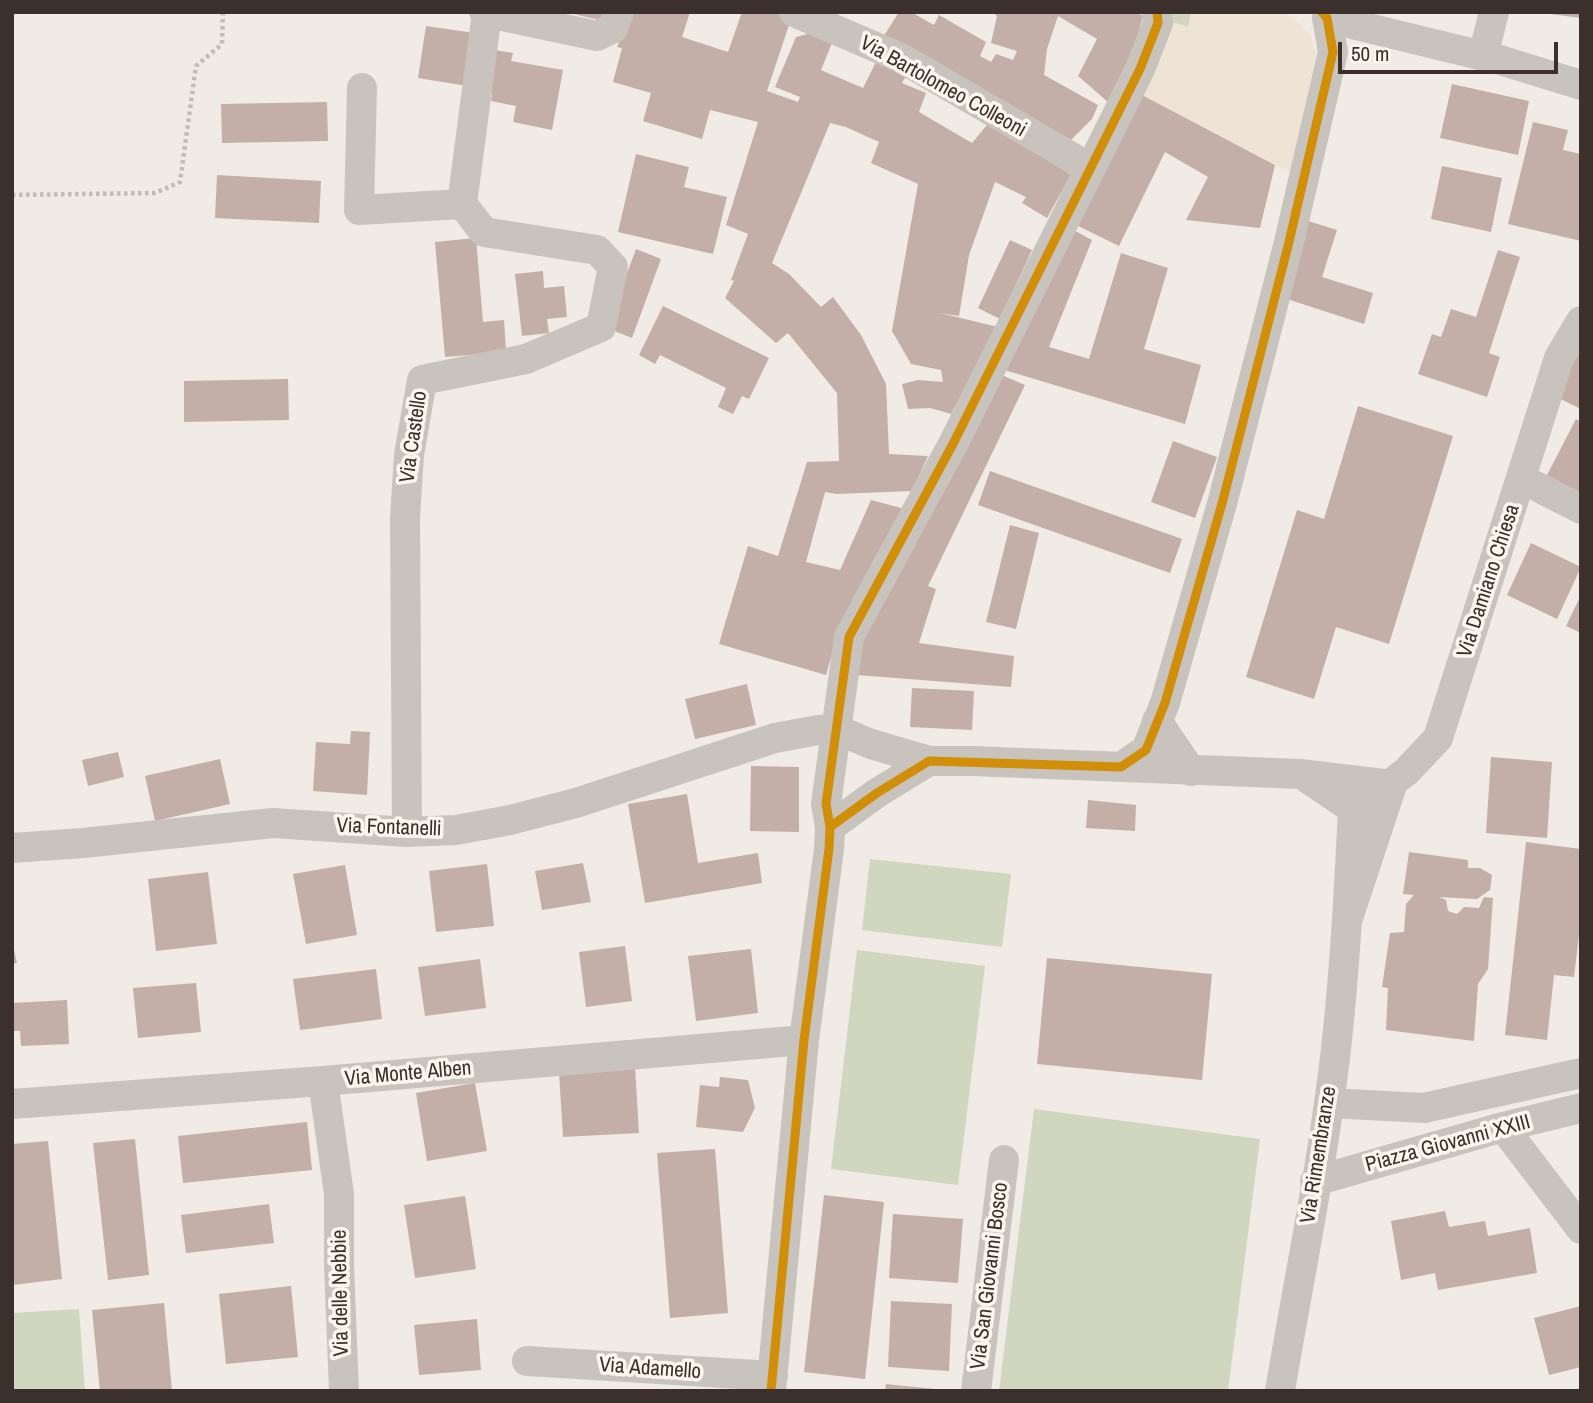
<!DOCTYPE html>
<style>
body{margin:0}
#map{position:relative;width:1593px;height:1403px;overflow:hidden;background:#f0ebe5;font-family:"Archivo Narrow",sans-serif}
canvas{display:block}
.frame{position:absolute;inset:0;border:14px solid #3b302b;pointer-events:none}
.scale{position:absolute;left:1338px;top:42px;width:220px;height:32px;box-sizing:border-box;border:4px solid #3b302b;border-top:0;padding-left:9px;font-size:21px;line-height:24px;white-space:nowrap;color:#3b302b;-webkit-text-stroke:5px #fbf5ee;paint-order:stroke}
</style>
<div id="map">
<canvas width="1593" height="1403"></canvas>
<div class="frame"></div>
<div class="scale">50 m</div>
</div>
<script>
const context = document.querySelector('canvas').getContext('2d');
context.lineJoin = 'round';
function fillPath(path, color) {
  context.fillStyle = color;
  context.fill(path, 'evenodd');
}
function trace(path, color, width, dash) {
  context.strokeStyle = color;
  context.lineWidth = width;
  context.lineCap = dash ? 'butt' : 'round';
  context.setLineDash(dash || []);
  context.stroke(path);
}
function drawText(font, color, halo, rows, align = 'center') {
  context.font = font + ' "Archivo Narrow",sans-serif';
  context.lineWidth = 7;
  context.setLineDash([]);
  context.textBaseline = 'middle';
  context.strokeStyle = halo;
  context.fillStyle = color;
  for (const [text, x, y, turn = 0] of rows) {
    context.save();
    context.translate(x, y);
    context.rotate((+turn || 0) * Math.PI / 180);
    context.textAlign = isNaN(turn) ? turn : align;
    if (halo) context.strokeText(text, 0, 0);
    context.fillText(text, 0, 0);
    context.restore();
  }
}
const green = new Path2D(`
 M1168,12H1191L1189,27L1167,21Z
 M870,859L1011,874L1002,947L862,930Z
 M857,950L985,966L958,1185L831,1169Z
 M1034,1109L1260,1139L1228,1391H999Z
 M79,1309L85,1391H12V1313Z`);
const plaza = new Path2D(`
 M1191,12H1280L1294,18L1311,36L1316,54L1292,173L1140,94L1167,21L1188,27Z`);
const building = new Path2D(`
 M565,12H611L608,22Z
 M630,12H690L682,37L728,52L742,12H773L791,19L767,91L798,102L800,97L775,87L796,37L815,32L834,38L821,70L863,88L877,60L906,76L902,83L926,93L919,112L972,143L991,120L1071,175L1047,218L1022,203L1026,197L995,182L969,255L959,316L940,313L998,327L951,414L930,408L908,409L902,384L918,380L943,382L941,370L911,364L892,331L918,184L871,163L879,142L846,127L830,123L772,263L789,274L821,307L833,297L861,335L886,384L889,454L928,456L912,491L836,494L825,492L806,562L840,570L871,500L905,509L841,623L826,675L719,644L748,546L778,556L807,462L839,461L837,393L788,333L776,343L725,298L734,281L731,280L748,234L726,225L758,122L710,110L702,139L643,121L651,93L613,82L622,48L617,47Z
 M899,12H911L934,25L939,15L986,42L980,56L991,62L996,54L1013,60L1017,51L991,43L997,16L992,12H1136L1143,16L1132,58L1108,102L1078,76L1097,39L1058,16L1047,49L1044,75L1098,105L1092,119L1068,143L880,42Z
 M1550,12H1581V18L1550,14Z
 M426,26L475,33L467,86L418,78Z
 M494,50L513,53L511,61L563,70L552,130L513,122L516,106L491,101L492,94L486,92Z
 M1452,84L1529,101L1518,155L1440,138Z
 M1140,94L1275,165L1260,228L1186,220L1208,177L1165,152L1119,246L1070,222Z
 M327,102L328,141L222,143L221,104Z
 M1533,122L1568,130L1563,150L1581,154V241L1508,224Z
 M636,154L689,167L684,187L727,197L713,254L618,232Z
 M1442,166L1502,178L1491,232L1431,219Z
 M217,175L321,181L319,223L215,218Z
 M1308,221L1337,230L1322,277L1373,293L1364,324L1284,298Z
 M1068,227L1092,240L1049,347L1089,359L1121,253L1168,268L1144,349L1201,365L1185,424L1001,369Z
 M476,238L483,322L504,320L506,352L445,357L435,242Z
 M1010,240L1032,250L1000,319L978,308Z
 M636,249L661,259L632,338L607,328Z
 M1498,250L1520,257L1489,353L1500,357L1487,397L1418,374L1432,334L1441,337L1451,309L1476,317Z
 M543,271L544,288L564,286L567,317L547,319L549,333L522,336L515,274Z
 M663,306L769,358L749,399L742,396L733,414L718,407L726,388L660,355L655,364L639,355Z
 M1581,340V409L1554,396Z
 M999,374L1025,385L928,586L936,589L919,643L1014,656L1011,687L857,675L861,640Z
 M288,379L289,420L184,422V381Z
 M1358,406L1453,436L1389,644L1336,627L1314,699L1246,677L1297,510L1324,519Z
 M1576,419L1581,422V495L1546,477Z
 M1173,441L1217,457L1195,518L1151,502Z
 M990,471L1182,539L1170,573L978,505Z
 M1010,525L1039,533L1016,629L986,622Z
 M1531,543L1581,567L1557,619L1507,595Z
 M1581,595V633L1566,626Z
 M747,684L756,725L695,739L685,699Z
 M912,688L974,691L972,730L910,727Z
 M351,731L370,732L367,795L313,791L316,742L350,744Z
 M118,752L124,777L88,786L82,760Z
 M1491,757L1552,762L1547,838L1486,833Z
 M220,759L230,804L155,821L145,776Z
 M751,766L799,767V832L750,831Z
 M687,794L698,863L758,853L762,883L645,903L628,804Z
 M1088,800L1136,805L1135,831L1086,828Z
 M1526,842L1581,849V918L1574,977L1554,975L1547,1040L1505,1035Z
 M1409,852L1468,860V868H1480L1492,875L1490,890L1477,899L1439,897L1446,900L1448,911L1457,914L1464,907L1479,908L1484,897L1493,898L1488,969L1478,984L1474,1041L1386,1030L1388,988L1382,987L1390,933L1404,932L1406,904L1414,895L1403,894Z
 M583,863L591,902L542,910L535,871Z
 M487,864L494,926L436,932L429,871Z
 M345,865L357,935L306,944L293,874Z
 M208,872L217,944L156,951L148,879Z
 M12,941L17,963L12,964Z
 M625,946L632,1001L586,1007L579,952Z
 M751,949L758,1013L696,1021L688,956Z
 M1047,958L1212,974L1202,1080L1037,1064Z
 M480,959L486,1008L425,1016L418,967Z
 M376,969L382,1019L300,1030L293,979Z
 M196,983L201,1032L138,1038L133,988Z
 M67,1000L69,1044L21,1046L20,1031H12V1003Z
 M635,1067L639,1133L563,1137L559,1072Z
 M720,1077L748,1080L755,1108L743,1132L696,1127L700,1085L719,1087Z
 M475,1083L487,1151L427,1161L416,1093Z
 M307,1122L312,1170L183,1183L178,1136Z
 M135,1139L149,1275L108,1280L93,1143Z
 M48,1141L62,1279L13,1285L12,1144Z
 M715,1149L728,1313L670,1318L657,1153Z
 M824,1195L884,1202L865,1379L804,1372Z
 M465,1196L476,1269L415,1278L404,1205Z
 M269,1204L274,1243L186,1253L181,1215Z
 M1445,1211L1449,1227L1485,1221L1488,1236L1530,1228L1537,1273L1438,1290L1435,1273L1401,1280L1391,1221Z
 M893,1214L963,1219L958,1283L889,1278Z
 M291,1286L298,1357L226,1364L219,1294Z
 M891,1301L952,1304L949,1371L888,1367Z
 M164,1303L172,1391H100L92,1310Z
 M1581,1306V1367L1549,1375L1534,1318Z
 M477,1319L481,1370L419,1375L414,1325Z
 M886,1384L935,1389V1391H885Z`);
const path = new Path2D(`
 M12,195L155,193L180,182L196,66L222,44L223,12`);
const minor = new Path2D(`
 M484,12L597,36L613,28L619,12
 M794,12L901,58L1090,168
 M1327,18L1500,60L1581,85
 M1483,56L1494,12
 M362,88L359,210L462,204L487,13
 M1522,479L1581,509
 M1157,721L1191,771
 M1121,767L1146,750L1165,703L1223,500L1289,242L1333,52L1327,18
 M1375,796L1407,771L1438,738L1559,358L1581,321
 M830,827L877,793L929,761
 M407,832L405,518L409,455L422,380L526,359L601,327L613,267L597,250L484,232L462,204
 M12,848L83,843L273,823L407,832L456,830L510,820L576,803L775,738L818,730H838L871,744L929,761H973L1300,774L1392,785L1348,918
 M323,1081L339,1194V1266L344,1391
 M1329,1103L1424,1108L1581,1073
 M12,1104L323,1081L804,1040
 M1503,1127L1581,1229
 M1315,1181L1503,1127L1581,1108
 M527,1361L773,1376
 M771,1391L804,1040L829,849L830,827L826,804L849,637L954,442L1140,69L1158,23L1157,12
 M976,1391L1004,1160
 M1280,1391C1299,1277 1323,1163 1336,1049C1345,969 1349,889 1353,809L1307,778`);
const bus1 = new Path2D(`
 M830,827L877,793L929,761L1121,767L1146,750L1165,703L1223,500L1289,242L1333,52L1327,18L1322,12
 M771,1391L804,1040L829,849L830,827L826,804L849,637L954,442L1140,69L1158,23L1157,12`);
const streetNames = [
 ["Via Bartolomeo Colleoni",943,87,29],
 ["Via Castello",414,437,-82],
 ["Via Damiano Chiesa",1489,581,-72],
 ["Via Fontanelli",389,828,2],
 ["Via Monte Alben",408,1074,-5],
 ["Piazza Giovanni XXIII",1448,1144,-15],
 ["Via Rimembranze",1319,1155,-81],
 ["Via San Giovanni Bosco",990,1276,-83],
 ["Via delle Nebbie",341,1293,-91],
 ["Via Adamello",650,1369,4]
];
fillPath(green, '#d1d6bf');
fillPath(plaza, '#eee3d5');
fillPath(building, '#c3afa7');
trace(path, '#c2bbb6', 4.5, [3.5, 3.5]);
trace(minor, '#c9c3be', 30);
trace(bus1, '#d18e09', 9);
drawText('21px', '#3b302b', '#fbf5ee', streetNames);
</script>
